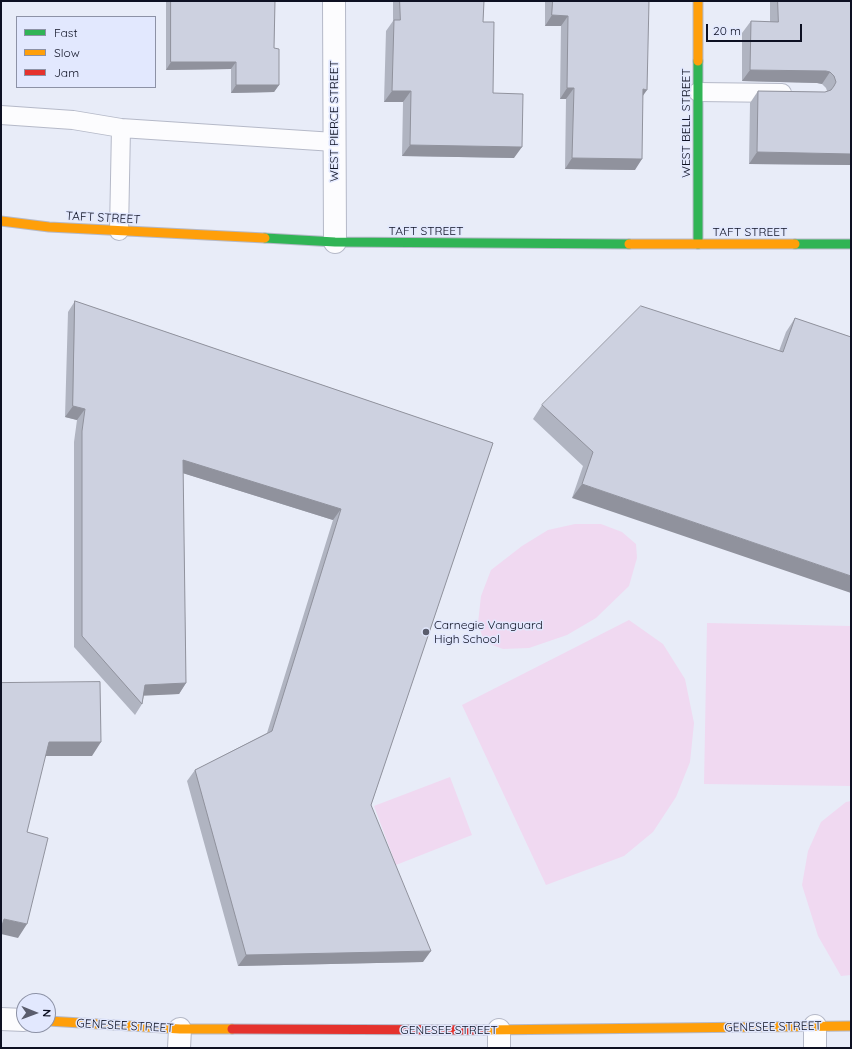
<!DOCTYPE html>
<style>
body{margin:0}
#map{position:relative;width:852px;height:1049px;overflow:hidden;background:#e8ecf8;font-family:Quicksand,sans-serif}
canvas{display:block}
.frame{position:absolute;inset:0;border:2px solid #0d1022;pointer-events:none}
.legend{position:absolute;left:16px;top:16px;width:140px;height:72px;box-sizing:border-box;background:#e2e8fe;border:1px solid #8d92a6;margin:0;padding:5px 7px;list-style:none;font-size:12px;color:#0d1022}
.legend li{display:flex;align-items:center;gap:8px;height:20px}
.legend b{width:20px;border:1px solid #8d92a6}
.north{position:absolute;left:16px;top:993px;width:40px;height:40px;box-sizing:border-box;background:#e2e8fe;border:1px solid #8d92a6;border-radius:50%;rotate:91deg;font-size:11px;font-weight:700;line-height:16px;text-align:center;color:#0d1022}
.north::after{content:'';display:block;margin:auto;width:14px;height:18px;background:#5a5d6d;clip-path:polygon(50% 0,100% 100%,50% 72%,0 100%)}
.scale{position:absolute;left:706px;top:24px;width:96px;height:18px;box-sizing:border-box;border:2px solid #0d1022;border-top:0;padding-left:5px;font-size:12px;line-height:14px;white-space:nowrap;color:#0d1022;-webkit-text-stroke:3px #e2e8fe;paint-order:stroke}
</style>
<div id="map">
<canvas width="852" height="1049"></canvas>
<div class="frame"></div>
<ul class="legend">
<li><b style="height:5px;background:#30b455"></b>Fast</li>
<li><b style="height:5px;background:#ff9f0a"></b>Slow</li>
<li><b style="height:5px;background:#e5322d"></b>Jam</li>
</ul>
<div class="north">N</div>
<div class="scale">20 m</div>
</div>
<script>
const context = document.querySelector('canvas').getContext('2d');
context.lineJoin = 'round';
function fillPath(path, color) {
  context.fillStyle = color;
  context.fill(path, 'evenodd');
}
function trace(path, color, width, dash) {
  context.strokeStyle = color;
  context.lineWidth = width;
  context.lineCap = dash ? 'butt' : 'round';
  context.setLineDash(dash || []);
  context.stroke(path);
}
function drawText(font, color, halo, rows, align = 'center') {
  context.font = font + ' Quicksand,sans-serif';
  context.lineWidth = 3;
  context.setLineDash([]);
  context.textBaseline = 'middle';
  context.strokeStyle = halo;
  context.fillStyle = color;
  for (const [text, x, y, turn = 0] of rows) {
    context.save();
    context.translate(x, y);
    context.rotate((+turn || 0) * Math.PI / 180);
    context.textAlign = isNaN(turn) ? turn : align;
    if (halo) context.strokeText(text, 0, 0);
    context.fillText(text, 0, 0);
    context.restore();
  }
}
const green = new Path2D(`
 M575,524H601L622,532L636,544L637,558L629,586L596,618L567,635L529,648L503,649L484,642L478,623L481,596L491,570L522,546L548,530Z
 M629,620L663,644L685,679L694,723L690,762L676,797L653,832L624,856L546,885L462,705Z
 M707,623L851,626V786L704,784Z
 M450,777L472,835L396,865L374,806Z
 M851,801V975L841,976L818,936L802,885L808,851L821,822L846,802Z`);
const lane = new Path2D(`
 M698,92L782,93
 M1,115L73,120L121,128L334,142
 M119,231L121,128`);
const street = new Path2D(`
 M334,1L335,242
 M1,1019L24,1020
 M815,1026V1048
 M499,1030V1048
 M179,1048L180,1029`);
const fast = new Path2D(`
 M698,61V244
 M265,238L335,242L629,244
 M795,244H851`);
const slow = new Path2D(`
 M698,1V61
 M1,221L49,227L265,238
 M629,244H795
 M48,1021L180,1029H232
 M484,1030L851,1026`);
const jam = new Path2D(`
 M232,1029L484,1030`);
const wall = new Path2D(`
 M166,1H275L274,48L279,85L274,92L231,93V69L166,70Z
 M393,1H484L483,22L493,93L514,158L402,156L403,102H384L386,31L393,21Z
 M545,1H649L643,95L635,170L565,169L566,99H560L561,26H545Z
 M770,1H851V165L749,164L750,103L758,91L825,92L827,91L826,88L822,84L817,83L742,81V33L751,21L770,22Z
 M75,301L493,443L371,805L423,962L238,966L187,781L195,770L267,733L333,520L183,473L186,683L179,694L144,695L142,704L135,715L74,647V442L77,420L65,417L68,312Z
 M795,318L851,337L572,498L583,466L533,419L542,405L779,351L786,332Z`);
const shadedWall = new Path2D(`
 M552,15L568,16L561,26H545Z
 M171,62H236L231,69L166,70Z
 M750,70L826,71L830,72L822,84L817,83L742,81Z
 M236,85H279L274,92L231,93Z
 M567,88H574L566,99H560Z
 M643,89L647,90L640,100Z
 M392,91H411L403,102H384Z
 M410,145L522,147L514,158L402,156Z
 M757,152L851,154V165L749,164Z
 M572,158L642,159L635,170L565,169Z
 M73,406L85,409L77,420L65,417Z
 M183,460L341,509L333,520L176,471Z
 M582,484L851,576V593L572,498Z
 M186,683L179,694L138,696L145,685Z
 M49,742H101L92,756H39Z
 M4,919L27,924L18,938L1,934V923Z
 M431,951L423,962L238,966L246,955Z`);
const building = new Path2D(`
 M171,1H275L274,48L279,49V85H236V62H171Z
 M400,1H484L483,22H494L493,93L523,94L522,147L410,145L411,91H392L394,20H400Z
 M553,1H649L647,90L643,89L642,159L572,158L574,88H567L568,16L552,15Z
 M778,1H851V154L757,152L758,91L825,92L831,90L834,86L836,82L834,76L830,72L826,71L750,70L751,21L778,22Z
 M75,301L493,443L371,805L431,951L246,955L195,770L272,731L341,509L183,460L186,683L145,685L142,704L82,636V431L85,409L73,406Z
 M641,306L783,352L795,318L851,337V576L582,484L593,452L542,405Z
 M100,682L101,742H49L27,832L48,838L27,924L4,919L1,929V683Z`);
const markers = [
 [426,632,4,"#5a5d6d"]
];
const streetNames = [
 ["WEST PIERCE STREET",334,121,-90],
 ["WEST BELL STREET",686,123,-90],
 ["TAFT STREET",103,218,3],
 ["TAFT STREET",426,231],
 ["TAFT STREET",750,232],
 ["GENESEE STREET",125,1026,3],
 ["GENESEE STREET",773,1027,-1],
 ["GENESEE STREET",449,1030]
];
const poiNames = [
 ["Carnegie Vanguard",434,625],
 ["High School",434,639]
];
fillPath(green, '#f0d9f1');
trace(lane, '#b5b9c8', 20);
trace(street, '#b5b9c8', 24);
trace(fast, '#b5b9c8', 11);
trace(slow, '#b5b9c8', 11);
trace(jam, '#b5b9c8', 11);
trace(lane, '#fcfcfe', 18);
trace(street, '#fcfcfe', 22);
trace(fast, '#30b455', 9);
trace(slow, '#ff9f0a', 9);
trace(jam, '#e5322d', 9);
fillPath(wall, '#b0b4c1');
fillPath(shadedWall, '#90929d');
fillPath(building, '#cdd1e0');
trace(building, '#90929d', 1);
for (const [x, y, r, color] of markers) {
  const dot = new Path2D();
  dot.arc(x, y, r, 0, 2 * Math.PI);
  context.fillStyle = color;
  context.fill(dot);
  trace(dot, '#e2e8fe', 1.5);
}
drawText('12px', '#0d1022', '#e2e8fe', streetNames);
drawText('12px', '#0d1022', '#e2e8fe', poiNames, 'left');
</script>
